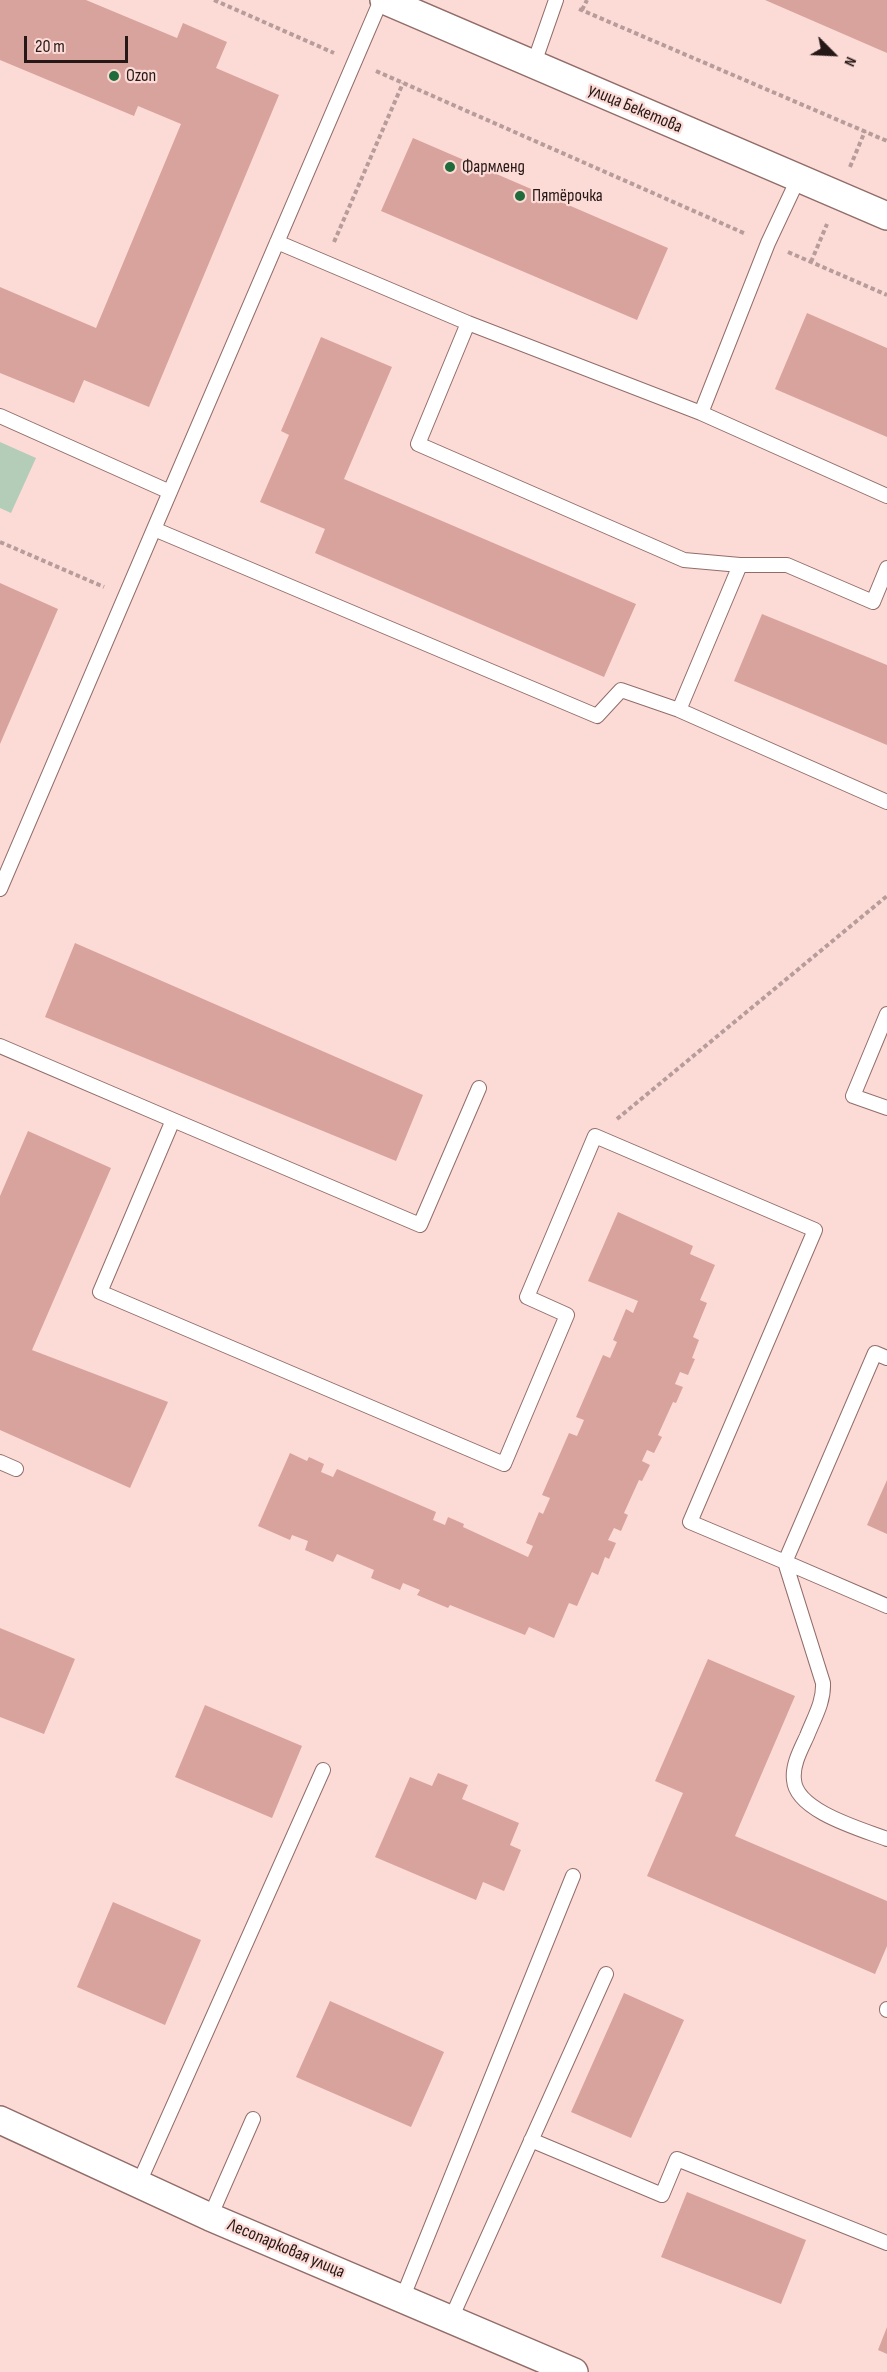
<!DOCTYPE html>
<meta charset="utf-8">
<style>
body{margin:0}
#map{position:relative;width:887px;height:2372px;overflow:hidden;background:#fcdbd7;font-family:"Sofia Sans Condensed",sans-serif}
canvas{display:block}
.north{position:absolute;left:803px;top:24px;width:60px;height:60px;-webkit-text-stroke:4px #fcdbd7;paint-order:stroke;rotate:114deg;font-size:16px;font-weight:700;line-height:24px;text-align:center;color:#261816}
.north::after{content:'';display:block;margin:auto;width:21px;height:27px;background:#261816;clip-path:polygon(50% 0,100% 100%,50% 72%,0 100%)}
.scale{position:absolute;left:24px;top:36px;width:104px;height:27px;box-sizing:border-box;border:3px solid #261816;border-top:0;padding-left:8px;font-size:18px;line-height:21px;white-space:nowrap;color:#261816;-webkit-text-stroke:4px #fcdbd7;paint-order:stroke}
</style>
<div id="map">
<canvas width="887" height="2372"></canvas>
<div class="north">N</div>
<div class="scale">20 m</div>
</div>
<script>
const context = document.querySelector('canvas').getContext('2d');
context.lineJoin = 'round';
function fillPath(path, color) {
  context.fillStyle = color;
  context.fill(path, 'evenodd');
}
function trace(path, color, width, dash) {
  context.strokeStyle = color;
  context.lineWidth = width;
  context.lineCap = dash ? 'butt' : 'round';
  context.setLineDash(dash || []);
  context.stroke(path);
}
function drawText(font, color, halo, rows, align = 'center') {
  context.font = font + ' "Sofia Sans Condensed",sans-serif';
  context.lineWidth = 4.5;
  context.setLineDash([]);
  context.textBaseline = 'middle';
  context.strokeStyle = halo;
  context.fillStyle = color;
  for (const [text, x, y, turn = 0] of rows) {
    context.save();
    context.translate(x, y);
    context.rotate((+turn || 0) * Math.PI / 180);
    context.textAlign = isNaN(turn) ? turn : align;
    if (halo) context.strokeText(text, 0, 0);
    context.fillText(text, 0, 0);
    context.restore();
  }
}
const green = new Path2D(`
 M0,442L36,458L11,513L0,508Z`);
const building = new Path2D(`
 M0,0H86L177,38L183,23L227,42L216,68L279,95L149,407L84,380L74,403L0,373V287L96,328L181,124L138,106L134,116L0,60Z
 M765,0H887V53Z
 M413,138L668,248L637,320L381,211Z
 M807,313L887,348V437L775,389Z
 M321,337L392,367L344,479L636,604L604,677L315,553L325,529L260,502L289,435L281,431Z
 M0,583L58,609L0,744Z
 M762,614L887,665V745L734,681Z
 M75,943L423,1095L396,1161L45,1017Z
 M28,1131L111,1168L32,1350L168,1402L130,1488L0,1430V1196Z
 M618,1212L693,1246L690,1254L715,1265L700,1300L707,1303L693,1337L699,1340L692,1358L695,1359L688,1375L680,1372L675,1384L683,1387L676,1403L673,1402L658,1435L662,1437L654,1453L647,1450L642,1461L650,1465L642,1481L639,1480L624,1513L628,1515L621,1531L614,1528L608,1540L616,1543L609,1559L605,1557L598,1575L592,1572L577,1606L569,1603L554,1638L529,1627L525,1635L450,1605L448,1608L417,1595L420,1590L403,1583L400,1590L371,1578L374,1570L337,1554L333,1562L305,1550L308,1541L292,1535L290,1540L258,1526L290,1453L307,1461L309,1457L324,1464L321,1472L333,1477L337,1469L436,1512L433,1520L445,1525L448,1517L464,1524L463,1527L528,1557L533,1546L526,1543L539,1512L543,1514L550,1498L542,1495L569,1433L577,1436L584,1420L576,1417L603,1355L610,1358L617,1342L613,1340L626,1309L633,1313L638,1301L588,1281Z
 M887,1480V1534L867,1525Z
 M0,1628L75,1659L44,1734L0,1717Z
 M708,1659L795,1696L735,1836L887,1901V1946L875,1974L647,1876L683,1793L655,1781Z
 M205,1705L302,1746L272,1818L175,1777Z
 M438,1773L468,1785L462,1799L519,1823L510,1845L521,1850L504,1891L483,1882L476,1900L375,1857L410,1777L432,1786Z
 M113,1902L201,1940L165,2025L77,1987Z
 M624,1993L684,2020L631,2138L571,2112Z
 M330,2001L444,2052L411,2127L296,2077Z
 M687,2192L806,2240L781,2304L661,2257Z
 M887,2327V2354L878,2350Z`);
const path = new Path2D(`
 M214,0L334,53
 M579,9L887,141
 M582,10L587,0
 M376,71L746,234
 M850,167L865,131
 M334,242L403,83
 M788,252L887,295
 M811,262L827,224
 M0,542L104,587
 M617,1119L887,896`);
const lane = new Path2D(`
 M381,0L154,529L597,716L621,690L679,710L887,802
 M533,66L556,0
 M277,242L468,323
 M701,413L768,243L798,179
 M0,416L170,492
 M887,496L701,413L468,323L418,444L684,560L740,565H787L873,602L887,568
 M679,710L740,565
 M0,889L154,529
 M887,1014L853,1096L887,1108
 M0,1046L173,1120L100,1292L504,1464L567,1315L527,1297L595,1136L815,1230L690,1522L785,1562L823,1683C824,1702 814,1718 807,1736C801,1749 792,1765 794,1780C796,1811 861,1829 887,1839
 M173,1120L420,1225L479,1088
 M887,1358L875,1353L785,1562L887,1606
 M0,1462L16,1469
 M887,2009V2010
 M531,2140L662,2195L677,2159L887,2243
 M138,2185L323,1770
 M210,2217L253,2119
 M402,2299L573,1876
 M450,2321L606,1974`);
const street = new Path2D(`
 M384,0L887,216
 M0,2120L210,2217L574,2372`);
const markers = [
 [114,76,6,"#206b3a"],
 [450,167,6,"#206b3a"],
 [520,196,6,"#206b3a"]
];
const poiNames = [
 ["Ozon",126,76],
 ["Фармленд",462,167],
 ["Пятёрочка",532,196]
];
const streetNames = [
 ["улица Бекетова",635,109,23],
 ["Лесопарковая улица",286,2249,23]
];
fillPath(green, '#b3cdb8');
fillPath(building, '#d9a39d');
trace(lane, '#916d69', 16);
trace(street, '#916d69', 30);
trace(path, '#b79c99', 4, [4.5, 3]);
trace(lane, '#fff', 14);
trace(street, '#fff', 27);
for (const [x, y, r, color] of markers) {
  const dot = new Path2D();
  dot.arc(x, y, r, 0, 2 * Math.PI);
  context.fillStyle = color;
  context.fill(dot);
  trace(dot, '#fcdbd7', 2);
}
drawText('18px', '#261816', '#fcdbd7', poiNames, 'left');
drawText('18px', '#261816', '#fcdbd7', streetNames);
</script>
